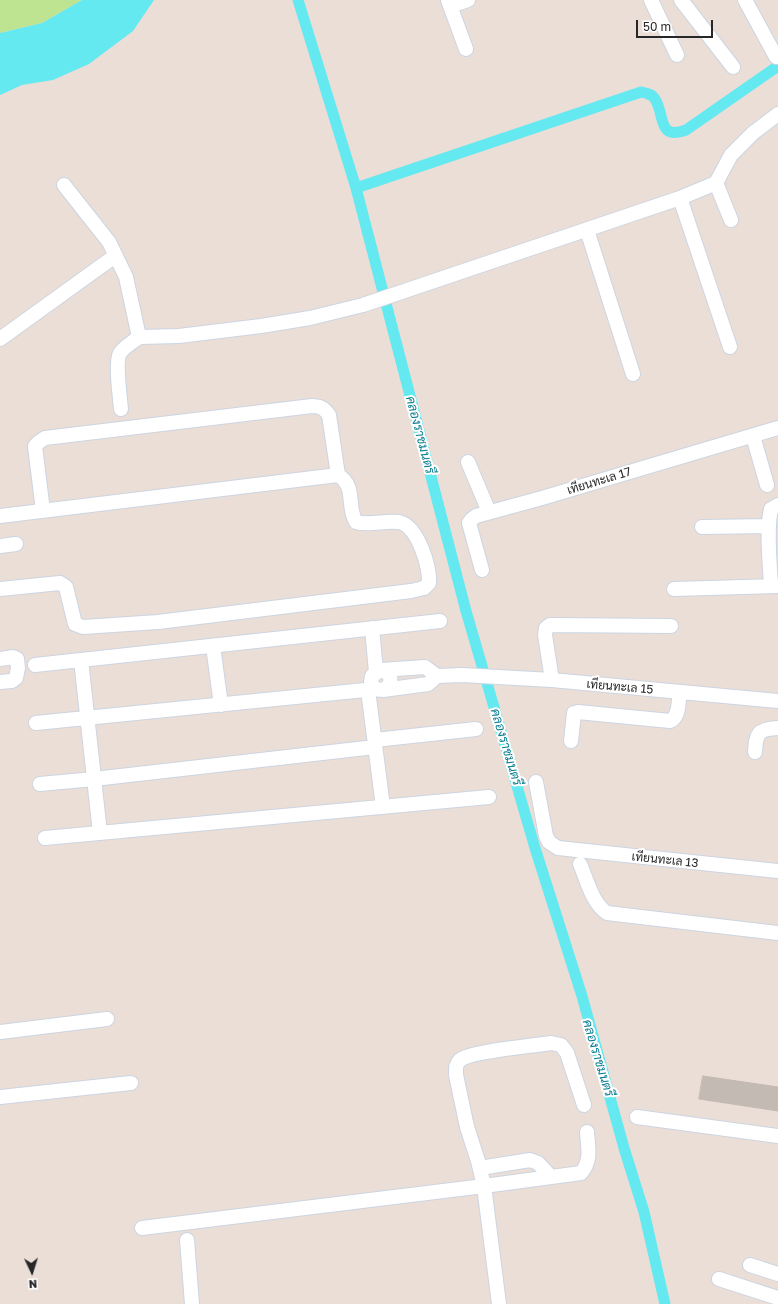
<!DOCTYPE html>
<meta charset="utf-8">
<style>
body{margin:0}
#map{position:relative;width:778px;height:1304px;overflow:hidden;background:#eaded7;font-family:"Golos Text",sans-serif}
canvas{display:block}
.north{position:absolute;left:12px;top:1252px;width:40px;height:40px;-webkit-text-stroke:3px #fff;paint-order:stroke;rotate:176deg;font-size:11px;font-weight:700;line-height:16px;text-align:center;color:#272727}
.north::after{content:'';display:block;margin:auto;width:14px;height:18px;background:#272727;clip-path:polygon(50% 0,100% 100%,50% 72%,0 100%)}
.scale{position:absolute;left:636px;top:20px;width:77px;height:18px;box-sizing:border-box;border:2px solid #272727;border-top:0;padding-left:5px;font-size:12px;line-height:14px;white-space:nowrap;color:#272727;-webkit-text-stroke:3px #fff;paint-order:stroke}
</style>
<div id="map">
<canvas width="778" height="1304"></canvas>
<div class="north">N</div>
<div class="scale">50 m</div>
</div>
<script>
const context = document.querySelector('canvas').getContext('2d');
context.lineJoin = 'round';
function fillPath(path, color) {
  context.fillStyle = color;
  context.fill(path, 'evenodd');
}
function trace(path, color, width, dash) {
  context.strokeStyle = color;
  context.lineWidth = width;
  context.lineCap = dash ? 'butt' : 'round';
  context.setLineDash(dash || []);
  context.stroke(path);
}
function drawText(font, color, halo, rows, align = 'center') {
  context.font = font + ' "Golos Text",Sarabun,sans-serif';
  context.lineWidth = 4;
  context.setLineDash([]);
  context.textBaseline = 'middle';
  context.strokeStyle = halo;
  context.fillStyle = color;
  for (const [text, x, y, turn = 0] of rows) {
    context.save();
    context.translate(x, y);
    context.rotate((+turn || 0) * Math.PI / 180);
    context.textAlign = isNaN(turn) ? turn : align;
    if (halo) context.strokeText(text, 0, 0);
    context.fillText(text, 0, 0);
    context.restore();
  }
}
const green = new Path2D(`
 M0,0H82L42,23L0,33Z`);
const water = new Path2D(`
 M82,0H154L133,31L89,64L53,80L22,85L0,95V33L42,23Z`);
const canal = new Path2D(`
 M298,0L356,188L641,92C646,93 652,94 655,99C665,114 657,141 686,130L778,66
 M356,188L466,611L535,848L582,996L624,1148L644,1212L665,1304`);
const building = new Path2D(`
 M703,1076L778,1087V1111L699,1099Z`);
const minor = new Path2D(`
 M448,0L466,49
 M651,0L677,55
 M681,0L733,67
 M745,0L776,57
 M450,6L468,0
 M716,183L731,220
 M64,185L109,242L126,277L139,337L179,336L261,326L310,318L363,305L680,198L716,183L731,155L753,133L778,114
 M680,198L730,347
 M587,230L633,374
 M0,339L115,256
 M121,409C120,398 115,361 120,353C125,346 133,342 139,337
 M753,436L767,485
 M468,462L489,512
 M0,516L338,475L329,415C324,408 320,406 312,406L45,438L39,442L35,446L43,511
 M702,527L769,526
 M0,546L16,544
 M482,570L469,523L472,519L476,516L542,498L778,428
 M771,586C770,564 766,529 771,509L778,505
 M0,589L60,583L66,587L75,624L83,627L158,622L411,591L424,588L429,583C430,567 418,526 399,522C385,520 370,526 356,522C346,506 357,487 338,475
 M674,589L778,586
 M372,628L376,672
 M213,646L221,705
 M0,659L13,657L17,659L18,668L16,678L12,681L0,682
 M81,660L100,833
 M35,665L440,621
 M381,670L425,667L437,676
 M552,680L545,635L546,628L550,625L671,626
 M368,690L383,807
 M383,690L428,684L437,676L462,675L552,680L778,701
 M36,723L375,689C385,692 392,686 390,676L385,671H379L372,676L371,682L375,689
 M375,740L476,729
 M571,741L574,713L578,712L670,721C680,717 678,702 680,692
 M755,752C756,733 758,729 778,728
 M536,782L546,836L549,842L558,848L778,871
 M40,784L94,779L375,747
 M45,838L489,797
 M580,864C587,880 592,903 607,913L778,933
 M0,1032L107,1019
 M0,1097L131,1083
 M637,1117L778,1136
 M480,1168L530,1160L538,1163L551,1177
 M142,1228L484,1186L581,1173C592,1160 588,1148 587,1132
 M187,1240L192,1304
 M750,1265L778,1274
 M719,1279L778,1298
 M499,1304L484,1186L478,1161L467,1127L456,1075C456,1069 455,1065 460,1060C470,1051 534,1046 551,1043L561,1045L567,1053L584,1105`);
const streetNames = [
 ["เทียนทะเล 17",599,481,-17],
 ["เทียนทะเล 15",620,687,5],
 ["เทียนทะเล 13",665,860,6]
];
const waterNames = [
 ["คลองราชมนตรี",420,435,75],
 ["คลองราชมนตรี",506,747,73],
 ["คลองราชมนตรี",598,1058,73]
];
fillPath(green, '#bee391');
fillPath(water, '#65e9f1');
trace(canal, '#65e9f1', 11);
fillPath(building, '#c2bab3');
trace(building, '#c5bab1', 1);
trace(minor, '#ccd5e1', 16);
trace(minor, '#fff', 14);
drawText('12px', '#272727', '#fff', streetNames);
drawText('italic 13px', '#097f91', '#fff', waterNames);
</script>
